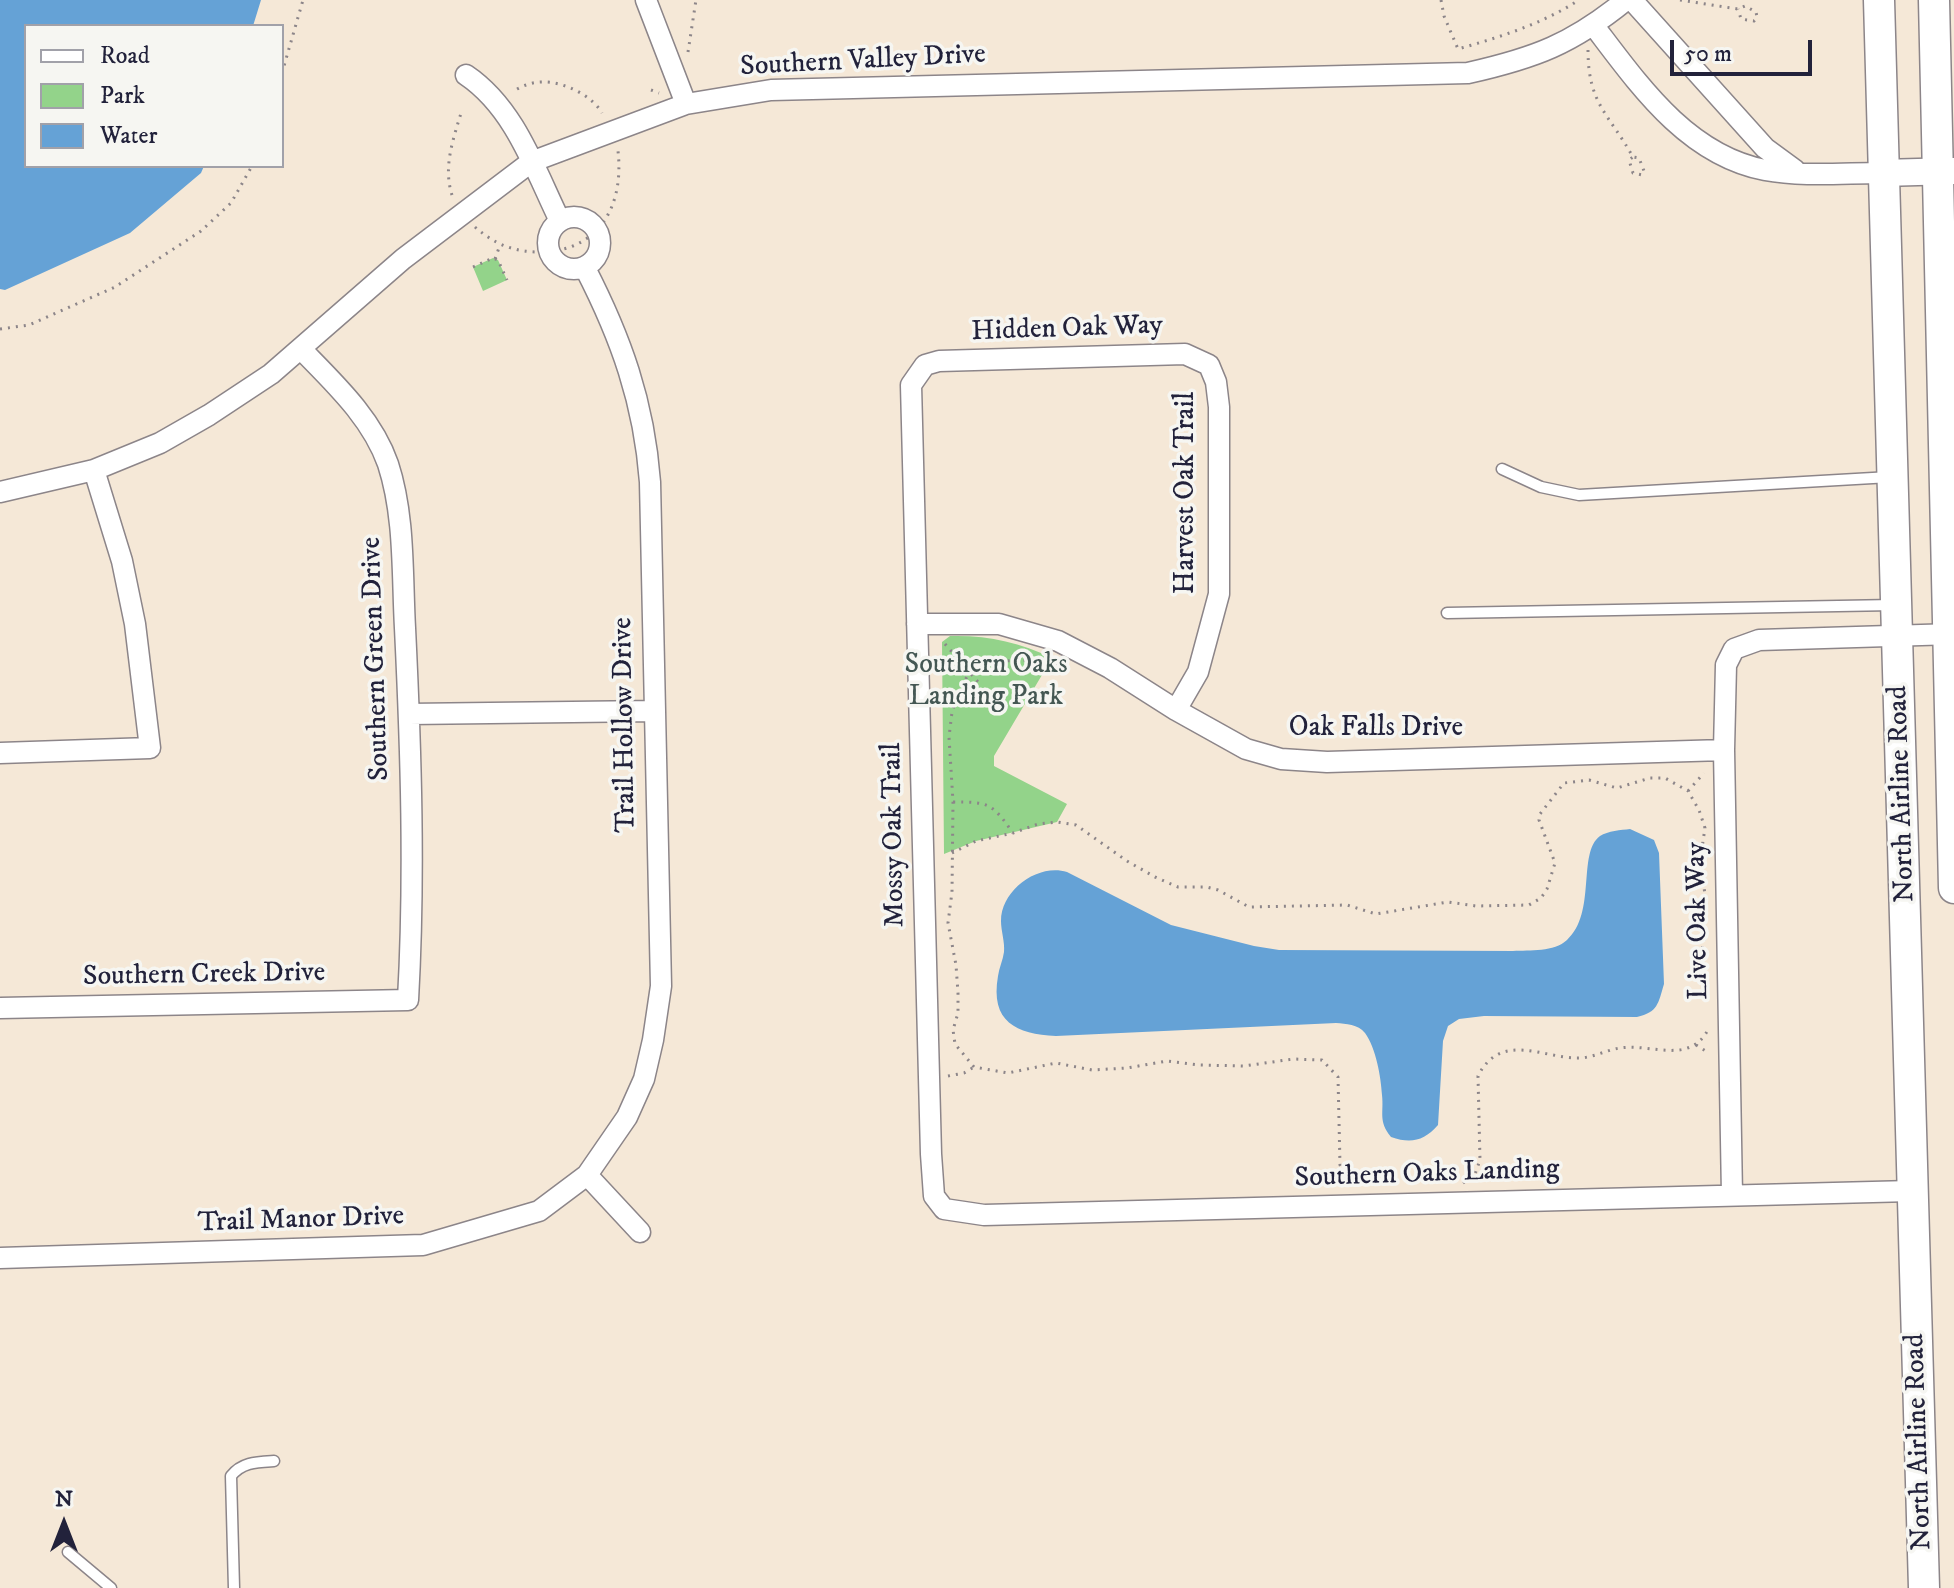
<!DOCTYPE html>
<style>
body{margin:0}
#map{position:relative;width:1954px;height:1588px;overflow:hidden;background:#f5e8d7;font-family:"IM FELL DW Pica",serif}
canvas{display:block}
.legend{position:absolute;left:24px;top:24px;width:260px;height:144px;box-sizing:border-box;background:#f6f6f2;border:2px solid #a1a1a9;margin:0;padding:10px 14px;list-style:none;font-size:24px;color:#22223b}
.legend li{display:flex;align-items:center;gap:16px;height:40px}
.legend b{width:40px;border:2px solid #a1a1a9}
.north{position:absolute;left:24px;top:1484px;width:80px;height:80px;-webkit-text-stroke:6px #f6f6f2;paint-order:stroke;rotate:0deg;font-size:22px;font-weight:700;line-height:32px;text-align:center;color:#22223b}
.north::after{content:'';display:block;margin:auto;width:28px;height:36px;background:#22223b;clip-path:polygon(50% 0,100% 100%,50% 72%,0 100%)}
.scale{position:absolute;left:1670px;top:40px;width:142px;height:36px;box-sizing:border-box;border:4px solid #22223b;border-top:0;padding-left:10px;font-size:24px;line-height:28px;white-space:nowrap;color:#22223b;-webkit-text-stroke:6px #f6f6f2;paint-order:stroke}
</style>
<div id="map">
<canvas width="1954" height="1588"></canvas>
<ul class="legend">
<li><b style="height:10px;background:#fff"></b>Road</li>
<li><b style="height:22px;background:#93d38a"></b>Park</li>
<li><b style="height:22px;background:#65a2d6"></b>Water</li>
</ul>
<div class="north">N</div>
<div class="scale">50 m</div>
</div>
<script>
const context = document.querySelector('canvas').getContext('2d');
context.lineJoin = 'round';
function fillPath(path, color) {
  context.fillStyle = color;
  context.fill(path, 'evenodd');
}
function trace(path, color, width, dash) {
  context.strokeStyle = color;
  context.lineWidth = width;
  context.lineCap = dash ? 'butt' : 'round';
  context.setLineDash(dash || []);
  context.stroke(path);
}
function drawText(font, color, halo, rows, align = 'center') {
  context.font = font + ' "IM FELL DW Pica",serif';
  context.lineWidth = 7;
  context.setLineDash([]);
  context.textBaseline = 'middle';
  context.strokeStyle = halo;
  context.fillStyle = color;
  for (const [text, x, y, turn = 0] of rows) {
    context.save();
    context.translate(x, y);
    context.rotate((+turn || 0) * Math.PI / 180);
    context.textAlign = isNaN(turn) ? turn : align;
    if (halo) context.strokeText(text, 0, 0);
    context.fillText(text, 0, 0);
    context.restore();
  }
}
const green = new Path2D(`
 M493,258L498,260L507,280L483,291L473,267Z
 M950,636C987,635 1019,642 1052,658L994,756V766L1067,804L1057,822L976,841L944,854L942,642Z`);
const water = new Path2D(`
 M0,0H261L253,26H26V166H204L201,173L130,233L5,290L0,289Z
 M1630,829L1654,840L1659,853L1664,984C1658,1004 1658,1012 1637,1017L1484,1016L1459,1019L1448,1026L1443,1041L1438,1125C1424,1141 1411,1144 1391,1137C1378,1121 1384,1113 1382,1095C1381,1077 1376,1048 1365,1033C1358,1024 1346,1024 1336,1023L1056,1036C1016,1034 990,1022 998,976C999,968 1003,960 1004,952C1005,942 1001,931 1001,921C1001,890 1038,863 1067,872L1171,925L1254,946L1279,950L1513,951C1530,950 1554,952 1567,940C1597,913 1577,853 1600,836C1608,831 1621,830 1630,829Z`);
const path = new Path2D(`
 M1441,0L1444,16L1458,49C1500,37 1542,24 1579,0
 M1680,0L1738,9L1745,6L1756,12L1757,17L1754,21L1741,19L1738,9
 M1588,50C1588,104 1609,114 1633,157L1639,158L1644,171L1642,175L1633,173L1629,160L1633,157
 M688,52L696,0
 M282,73L303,0
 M517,89C525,85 533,82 542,82C562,81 592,95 602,113
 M651,90L659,93
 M452,195C443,167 453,140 461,113
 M475,227C495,245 517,253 544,252C601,249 624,204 618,151
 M495,259L500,245
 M473,267L493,258L498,260L507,280
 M0,329L29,325L115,287L201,231L231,203L252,166
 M945,644L979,683
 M1057,664L1043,660H1030L1000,661L983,665L970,672L960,688L952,712L949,737L953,802L952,892L948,923L956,965L958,993V1013L953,1030L955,1044L974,1067L1008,1073L1056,1063L1092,1070L1127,1068L1167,1061L1199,1065L1244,1066L1293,1059L1322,1060L1338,1077L1340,1165L1345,1176L1356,1185
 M1688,791L1704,773
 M953,802C989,802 992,803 1013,833
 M952,853L976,841L1013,833L1038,824L1057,822L1076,825L1127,861L1155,877L1178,887H1207L1218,890L1249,907L1347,905L1376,914L1448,902L1476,906L1529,905L1541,898L1547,889L1555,863L1539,820L1540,814L1564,783L1589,780L1617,788L1650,778H1665L1688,791L1699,810L1705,828L1700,861L1706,901
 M1707,931L1700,956L1707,990
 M1696,1045L1709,1053
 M948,1076L964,1073L974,1067
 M1463,1183L1475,1174L1480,1160L1478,1076C1501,1031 1542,1058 1578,1058C1593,1058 1606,1050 1620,1048C1652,1043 1690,1066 1709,1028`);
const service = new Path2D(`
 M1502,469L1541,487L1579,495L1890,477
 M1447,613L1894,605
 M68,1552L111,1588
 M234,1588L231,1476C242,1462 257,1462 274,1461`);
const minor = new Path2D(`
 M646,0L686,104
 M1632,0L1765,148L1795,170
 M1594,26C1639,85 1687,155 1765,170C1802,177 1844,173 1882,173
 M466,75C515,108 535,170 560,221
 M548 243a26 26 0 1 1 52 0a26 26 0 1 1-52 0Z
 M0,492L94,470L160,443L209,415L271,374L403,259L531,162L686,104L771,90L1468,73C1535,58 1572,44 1626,0
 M917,624H999L1058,641L1110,668L1176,710L1246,749L1281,759L1327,762L1724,750
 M1176,710L1198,672L1219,594V407L1216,382L1209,365L1185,354L939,361L925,365L911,385L931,1154L934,1196L944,1209L984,1215L1911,1191
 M409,714L653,711
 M0,753L150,748L135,624L122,561L94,470
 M0,1008L408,1000C415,876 411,751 405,628C402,574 405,516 388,464C372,418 334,383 301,349
 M587,1175L640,1232
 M1732,1195L1724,750L1726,665L1734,649L1759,640L1954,634
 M0,1258L423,1245L539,1211L587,1175L627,1117L644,1079L653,1040L661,986L650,482C644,402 621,338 585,268`);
const tertiary = new Path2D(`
 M1882,173L1954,171`);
const secondary = new Path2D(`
 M1879,0L1924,1588
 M1934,0L1954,888`);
const streetNames = [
 ["Southern Valley Drive",863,62,-3],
 ["Hidden Oak Way",1067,330,-2],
 ["Harvest Oak Trail",1187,493,-90],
 ["Southern Green Drive",377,659,-92],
 ["Trail Hollow Drive",626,725,-91],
 ["Oak Falls Drive",1376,729],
 ["North Airline Road",1903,794,-92],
 ["Mossy Oak Trail",895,835,-91],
 ["Live Oak Way",1699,921,-91],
 ["Southern Creek Drive",204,976,-1],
 ["Southern Oaks Landing",1427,1175,-2],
 ["Trail Manor Drive",301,1221,-2],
 ["North Airline Road",1920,1442,-92]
];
const parkNames = [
 ["Southern Oaks",986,666],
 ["Landing Park",986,698]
];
fillPath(green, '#93d38a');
fillPath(water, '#65a2d6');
trace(service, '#8c8589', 13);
trace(minor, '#8c8589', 23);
trace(tertiary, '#8c8589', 29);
trace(secondary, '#8c8589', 33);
trace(path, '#8c8589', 3, [2, 6]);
trace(service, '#fff', 10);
trace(minor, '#fff', 20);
trace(tertiary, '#fff', 26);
trace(secondary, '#fff', 30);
drawText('28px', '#22223b', '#f6f6f2', streetNames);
drawText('28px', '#445753', '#f6f6f2', parkNames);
</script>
